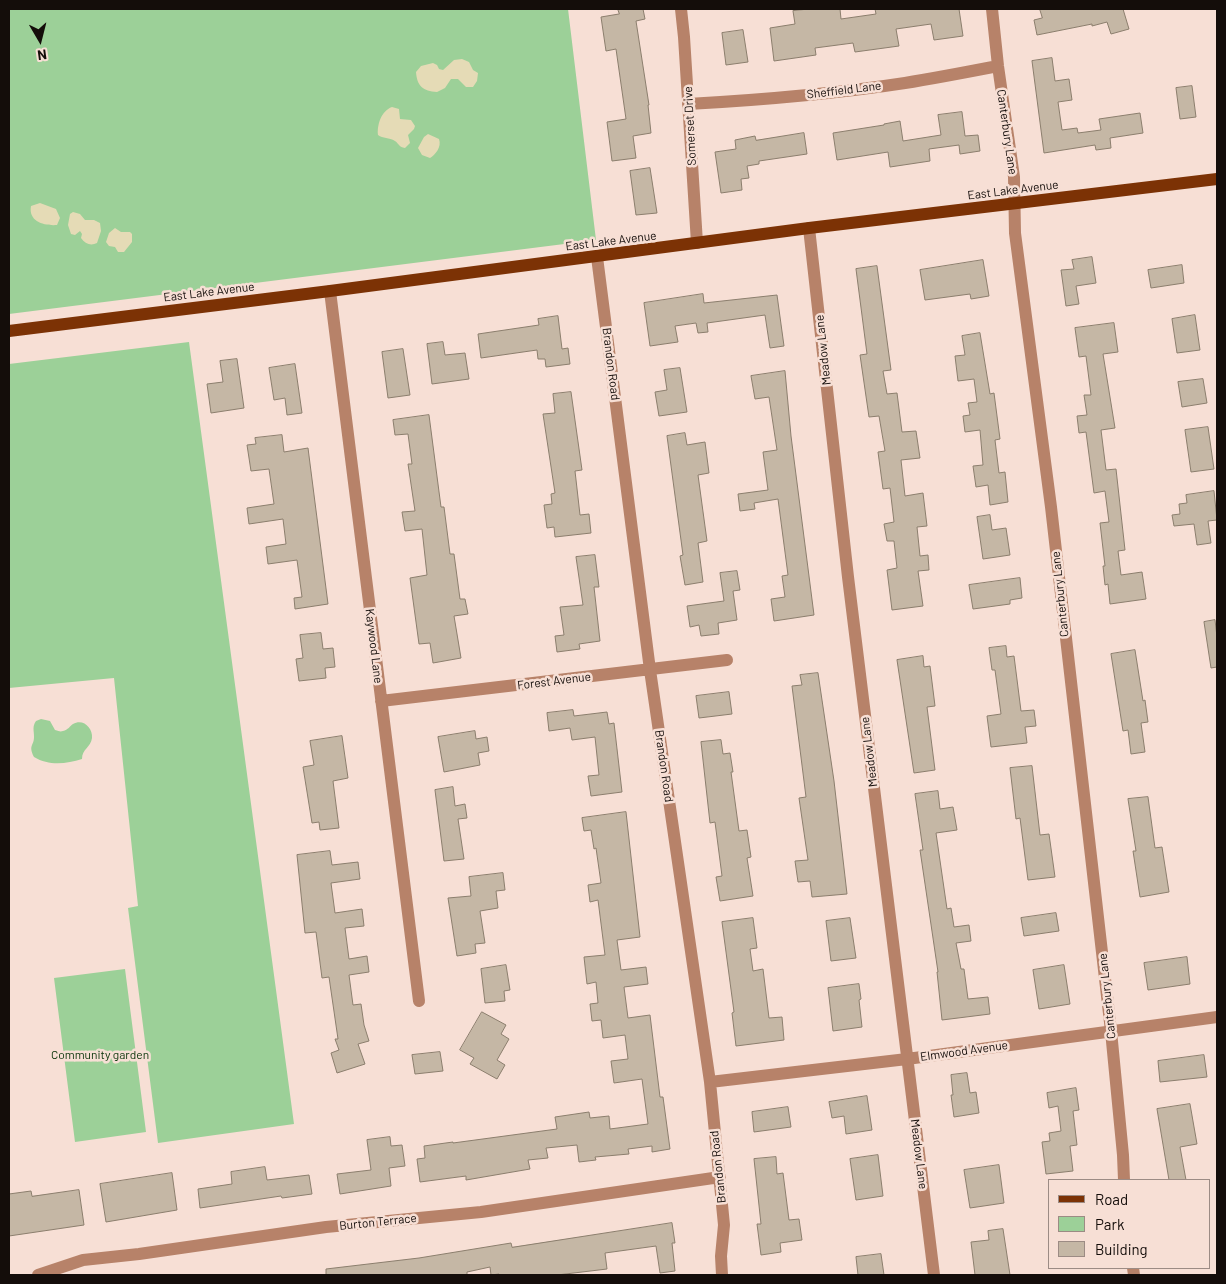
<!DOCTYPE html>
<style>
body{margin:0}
#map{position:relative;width:1226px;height:1284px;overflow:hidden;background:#f7dfd5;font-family:Barlow,sans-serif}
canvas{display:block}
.frame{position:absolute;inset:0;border:10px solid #140d0a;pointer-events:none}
.legend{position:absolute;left:1048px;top:1179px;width:162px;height:90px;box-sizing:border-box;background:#f7dfd5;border:1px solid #9c8b84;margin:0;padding:6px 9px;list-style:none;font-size:15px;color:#140d0a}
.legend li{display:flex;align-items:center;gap:10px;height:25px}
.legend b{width:25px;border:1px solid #9c8b84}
.north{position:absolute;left:15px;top:15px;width:50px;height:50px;-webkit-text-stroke:4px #f7dfd5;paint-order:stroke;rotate:172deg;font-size:14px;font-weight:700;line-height:20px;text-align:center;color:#140d0a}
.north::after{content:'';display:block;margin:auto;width:18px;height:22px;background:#140d0a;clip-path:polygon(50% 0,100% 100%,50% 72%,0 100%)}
</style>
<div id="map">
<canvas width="1226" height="1284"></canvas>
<div class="frame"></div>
<ul class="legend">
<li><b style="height:6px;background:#7c3205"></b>Road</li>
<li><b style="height:14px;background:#9cd098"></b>Park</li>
<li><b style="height:14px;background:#c5b7a5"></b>Building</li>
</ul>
<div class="north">N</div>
</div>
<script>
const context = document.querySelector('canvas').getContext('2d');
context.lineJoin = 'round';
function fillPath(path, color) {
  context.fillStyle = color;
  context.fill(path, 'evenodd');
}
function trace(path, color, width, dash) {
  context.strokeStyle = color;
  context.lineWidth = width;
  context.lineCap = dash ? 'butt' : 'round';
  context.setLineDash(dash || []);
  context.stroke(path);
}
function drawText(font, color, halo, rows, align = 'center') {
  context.font = font + ' Barlow,sans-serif';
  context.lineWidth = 5;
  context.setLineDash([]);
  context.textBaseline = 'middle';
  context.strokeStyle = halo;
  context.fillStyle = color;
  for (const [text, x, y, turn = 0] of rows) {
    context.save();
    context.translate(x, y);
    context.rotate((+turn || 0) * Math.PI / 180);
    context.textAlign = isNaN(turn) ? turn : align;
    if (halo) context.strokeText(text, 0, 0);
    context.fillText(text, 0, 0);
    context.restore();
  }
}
const green = new Path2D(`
 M9,9H568L596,240L9,314Z
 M189,342L294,1124L158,1143L128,908L138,906L114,678L9,688V364Z
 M41,719L50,721L55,730C59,731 60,732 63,731C68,730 70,726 73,724C83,718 93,728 92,738C91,747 82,749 82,759C66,764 49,766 34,757C28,745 34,746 34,737C34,730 32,727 36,721Z
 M125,969L146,1132L75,1142L54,978Z`);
const sand = new Path2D(`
 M462,59L469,62L473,70L478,73L477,81L473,87H466L458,79H451L445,88L437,92C423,91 417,86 416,72L421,66L433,63L437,65L439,69L443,70L454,60Z
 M392,107L399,109L400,119L411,120L415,126L414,129L408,135L410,143L405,148C399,147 399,144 395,141C389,137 383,139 378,135C377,125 381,111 392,107Z
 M428,134L439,139C442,147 435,155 430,158L422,155L418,148L424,137Z
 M40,203L56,209L60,218L57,225C45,226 28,222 31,206Z
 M73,212L80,214L85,220H94L100,223L101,231L97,243C91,246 85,244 81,238L82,234L80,231L75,235L71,234L68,225L70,214Z
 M115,228L121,232H130L132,234V242L124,252H118L115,247L109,246L106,242L109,233Z`);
const building = new Path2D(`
 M618,9H643L645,19L636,21L649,105H648L651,133L633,136L636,158L612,161L607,122L626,119L616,49L606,51L601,17L619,14Z
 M809,9H840L841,19L876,14L875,9H959L963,36L934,40L931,24L896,29L899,46L855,52L853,43L815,48L816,55L774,61L770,28L795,24L793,11Z
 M1040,9H1123L1129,29L1111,34L1107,22L1092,26V24L1037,35L1034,20L1042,18Z
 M743,30L748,62L726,65L722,33Z
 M1052,58L1055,81L1069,79L1072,100L1058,102L1062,130L1077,128L1078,133L1101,130L1099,119L1140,113L1143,133L1110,138L1111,148L1096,150L1095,145L1044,153L1032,61Z
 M1192,86L1196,117L1180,119L1176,88Z
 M962,112L965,136L978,135L980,151L960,154L959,145L929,149L930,161L890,167L888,152L837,160L833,133L884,125V124L900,121L903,141L941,135L938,115Z
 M804,133L807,154L759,161V164L747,166L749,178L741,179L742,190L721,193L715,152L736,149L735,140L755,136L756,140Z
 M650,168L657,213L636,215L630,171Z
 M1092,257L1096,283L1076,286L1079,304L1066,306L1061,270L1074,269L1072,260Z
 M983,260L989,296L971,299L970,294L925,300L920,270Z
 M1182,265L1184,283L1151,288L1148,270Z
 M877,266L891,370L883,371L887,394L897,393L902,432L916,431L920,458L901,460L905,496L923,493L927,526L917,527L920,556L928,555L929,570L918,571L923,606L892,610L887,570L897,568L894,541H887L884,524L894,522L890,488L883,489L878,452L885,451L879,416L869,417L860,355L867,354L856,269Z
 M703,294L704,303L777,295L784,346L770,348L765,315L707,323L708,332L698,333L696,323L675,326L678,342L650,346L644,303Z
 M1195,315L1200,350L1177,353L1172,319Z
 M558,316L562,349L568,348L570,364L546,367L545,359H538L537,350L481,358L478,334L539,325L538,319Z
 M1114,323L1118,352L1103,354L1115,428L1101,430L1106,470L1116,469L1125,550L1118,551L1121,575L1142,572L1146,599L1110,604L1108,584L1105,585L1103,566H1105L1100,523L1109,522L1105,491L1094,493L1086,432L1079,433L1077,416L1087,415L1084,395H1091L1086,356L1079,357L1075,328Z
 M980,333L990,394L994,393L1000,439L995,440L999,473L1005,472L1008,502L990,505L988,485L976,487L973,466L983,465L980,430L965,432L963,416L970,415L968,403L977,402L974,379L958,381L955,356L965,355L962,336Z
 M443,342L445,355L465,353L469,379L432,384L427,344Z
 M403,349L410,395L388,398L382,352Z
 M237,359L244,408L211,413L207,384L223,382L220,361Z
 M295,364L302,413L287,415L285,398L274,400L269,368Z
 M680,368L687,412L659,416L655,392L667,390L664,370Z
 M785,371L791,436L814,615L774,621L771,599L785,597L782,576L788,575L778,499L754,503L755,509L740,511L738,494L768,490L763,452L777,450L769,397L755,399L751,376Z
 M1203,379L1207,403L1182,407L1178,382Z
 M571,392L582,470L575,471L580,515L589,514L591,533L555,537L554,527L547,528L544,505L552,504L551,494L555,493L543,414L555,413L553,394Z
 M429,415L441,507H444L450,554H454L460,599H465L468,614L454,616L461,658L433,663L430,643L419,644L410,578L427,575L422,529L405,531L402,512L415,511L408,464H412L408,434L395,435L393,420Z
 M1208,427L1214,469L1191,472L1185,430Z
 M685,433L687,445L705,442L709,473L698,475L707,541L698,543L703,582L685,585L680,556L683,555L667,436Z
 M282,435L284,452L308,448L328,604L295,609L294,598L302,597L297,560L268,564L266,547L286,544L283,519L249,524L247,508L274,504L269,469L251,471L247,445L256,444L255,438Z
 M1214,491L1217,520L1208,521L1211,543L1197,545L1194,524L1174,526L1172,515L1180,514L1179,504L1187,503L1186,495Z
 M990,515L992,530L1006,528L1010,555L983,559L977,517Z
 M595,555L599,587H594L600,641L579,644L580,649L557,652L555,636L564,635L560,607L583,605L576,557Z
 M737,571L740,590L733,591L737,620L718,623L719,634L701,636L699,625L690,627L687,606L724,601L720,573Z
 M1020,578L1022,598L1010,600V604L973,609L969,585Z
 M1215,620L1217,637V667L1211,668L1204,622Z
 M321,633L323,649L333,648L335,667L325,668L326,678L299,681L296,659L303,658L300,635Z
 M1006,646L1007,657L1014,656L1021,711L1034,710L1036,726L1025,727L1027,743L991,747L987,716L1001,714L995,670H992L989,648Z
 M1135,650L1143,701L1145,700L1148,722L1141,723L1145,752L1131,754L1128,730L1123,731L1111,654Z
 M923,656L924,667L930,666L935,706L927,707L935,770L914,773L897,660Z
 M818,673L834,781L847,894L812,897L810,881L798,882L795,861L808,860L799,798L806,797L792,686L802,685L800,675Z
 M729,692L732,714L699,718L696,696Z
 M573,710L574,716L607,712L609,724L614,723L622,792L591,796L588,776L599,775L595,737L572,740L570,728L549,731L547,713Z
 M475,731L476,739L487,737L489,751L478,753L480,765L444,772L438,737Z
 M342,736L348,778L333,781L339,828L320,830L319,822L312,823L303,767L314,765L310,741Z
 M721,740L723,754L730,753L733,772H731L739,831L747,830L751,857L747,858L753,896L720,901L716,877L722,876L715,822L710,823L701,742Z
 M1032,766L1040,835L1049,834L1055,877L1028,880L1020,818L1016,819L1010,768Z
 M453,787L455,806L465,804L467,818L458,819L464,859L444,861L435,790Z
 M938,791L940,809L953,807L957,830L936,833L947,909L951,908L954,927L969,925L971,941L956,943L961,969H964L968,999L988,997L990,1014L942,1020L937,972H938L920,850H923L915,794Z
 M1148,797L1155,848L1162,847L1169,892L1140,897L1133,851H1136L1128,799Z
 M626,812L640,937L617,940L621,970L646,967L648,984L624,987L628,1018L650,1015L660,1097H663L670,1149L652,1152V1146L628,1149L629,1154L595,1157L596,1160L579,1162L577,1145L546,1148L548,1158L528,1160L530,1169L466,1180V1176L420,1182L417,1159L425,1158L424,1146L453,1142V1143L557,1129L555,1117L589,1112L590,1118L609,1116L610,1129L648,1124L642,1079L614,1083L611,1061L628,1059L625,1035L603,1038L601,1020L592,1021L590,1004L598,1003L596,982L587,984L584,957L605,955L598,900L590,902L588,885L601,883L596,848L594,849L591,830L584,831L582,818Z
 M330,851L332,865L358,862L360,879L331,883L335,913L362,909L364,926L345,928L349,959L367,956L369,972L349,975L353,1005L361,1004L364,1025L369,1041L358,1044L365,1064L337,1073L331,1053L339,1050L335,1039H338L329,977L322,978L316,932L305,933L297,855Z
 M503,873L505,890L496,891L498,908L480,911L485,943L475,944L476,953L457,956L448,898L471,896L469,877Z
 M1056,913L1059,931L1024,936L1021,918Z
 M753,918L757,948L750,949L753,971L763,969L769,1018L782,1017L784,1040L736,1046L732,1013L734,1012L722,922Z
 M850,918L856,958L831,961L826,921Z
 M1187,957L1190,984L1148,990L1144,963Z
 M506,965L510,990L504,991L505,1001L485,1003L481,969Z
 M1064,965L1070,1004L1039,1009L1033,970Z
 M859,984L861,999L859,1000L862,1027L833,1031L828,988Z
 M482,1012L506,1025L501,1034L509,1039L497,1060L505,1065L497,1079L470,1064L474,1058L460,1050Z
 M440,1052L443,1071L415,1074L412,1055Z
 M1204,1055L1207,1077L1160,1082L1158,1061Z
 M967,1073L970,1093L976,1092L979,1113L954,1117L951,1095H953L951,1075Z
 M1076,1088L1079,1110L1073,1111L1077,1145L1070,1146L1073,1171L1046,1174L1042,1142L1050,1141L1049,1133L1061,1131L1058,1106L1049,1108L1047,1093Z
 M867,1096L872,1130L846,1134L844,1116L832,1118L829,1102Z
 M1190,1104L1197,1144L1180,1147L1186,1180H1169L1157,1109Z
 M788,1107L791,1127L754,1132L752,1112Z
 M390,1137L391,1146L402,1145L405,1166L389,1168L391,1186L340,1194L337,1174L371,1170L367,1140Z
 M878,1155L883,1196L856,1200L850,1159Z
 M776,1157L777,1174L783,1173L789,1220L799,1219L802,1240L780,1243L781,1252L761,1255L757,1224H761L754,1159Z
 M999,1165L1004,1203L970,1208L964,1170Z
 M265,1167L267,1180L309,1175L312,1194L282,1198L281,1196L200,1208L198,1189L232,1184L231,1172Z
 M172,1173L177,1210L106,1222L100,1184Z
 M79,1190L84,1225L9,1236V1194L31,1191L32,1196Z
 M672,1223L675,1243H672L675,1271L660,1273L656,1246L605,1253L607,1269L557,1275H499V1274L491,1275L490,1267L467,1272V1275H326V1269L419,1258L511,1243L512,1247Z
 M1003,1229L1010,1275H975L971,1242L989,1240L988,1231Z
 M881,1254L884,1275H858L856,1257Z`);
const minor = new Path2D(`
 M681,9L684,37L697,243
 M992,9L998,66L1014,177L1015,233L1051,507L1111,1031L1123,1155L1124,1180
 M688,104C761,100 833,94 905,83C936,78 967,72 998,66
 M809,228L848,577L934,1275
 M597,257L650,670L710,1082L724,1225L721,1256L722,1275
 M330,291L419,1001
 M381,701L727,660
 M710,1082L907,1059L1217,1017
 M1133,1268L1134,1275
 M38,1275L83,1260L139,1254L326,1227L481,1212L720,1177`);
const major = new Path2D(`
 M9,331L330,291L809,228L1217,179`);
const streetNames = [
 ["Sheffield Lane",844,90,-7],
 ["Somerset Drive",690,126,-93],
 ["Canterbury Lane",1007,132,82],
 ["East Lake Avenue",1013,190,-7],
 ["East Lake Avenue",611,241,-7],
 ["East Lake Avenue",209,292,-7],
 ["Meadow Lane",823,350,-96],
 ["Brandon Road",611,364,83],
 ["Canterbury Lane",1060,594,-96],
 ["Kaywood Lane",374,646,83],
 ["Forest Avenue",554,681,-7],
 ["Meadow Lane",869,752,-97],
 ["Brandon Road",664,766,82],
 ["Canterbury Lane",1107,996,-96],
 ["Elmwood Avenue",964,1051,-8],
 ["Meadow Lane",919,1154,83],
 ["Brandon Road",718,1167,-96],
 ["Burton Terrace",378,1222,-6]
];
const parkNames = [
 ["Community garden",100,1055]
];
fillPath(green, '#9cd098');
fillPath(sand, '#e5dbb6');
fillPath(building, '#c5b7a5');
trace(building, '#8b7e6d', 1);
trace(minor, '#b78269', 12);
trace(major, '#7c3205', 12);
drawText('12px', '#140d0a', '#f7dfd5', streetNames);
drawText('12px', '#083308', '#f7dfd5', parkNames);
</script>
